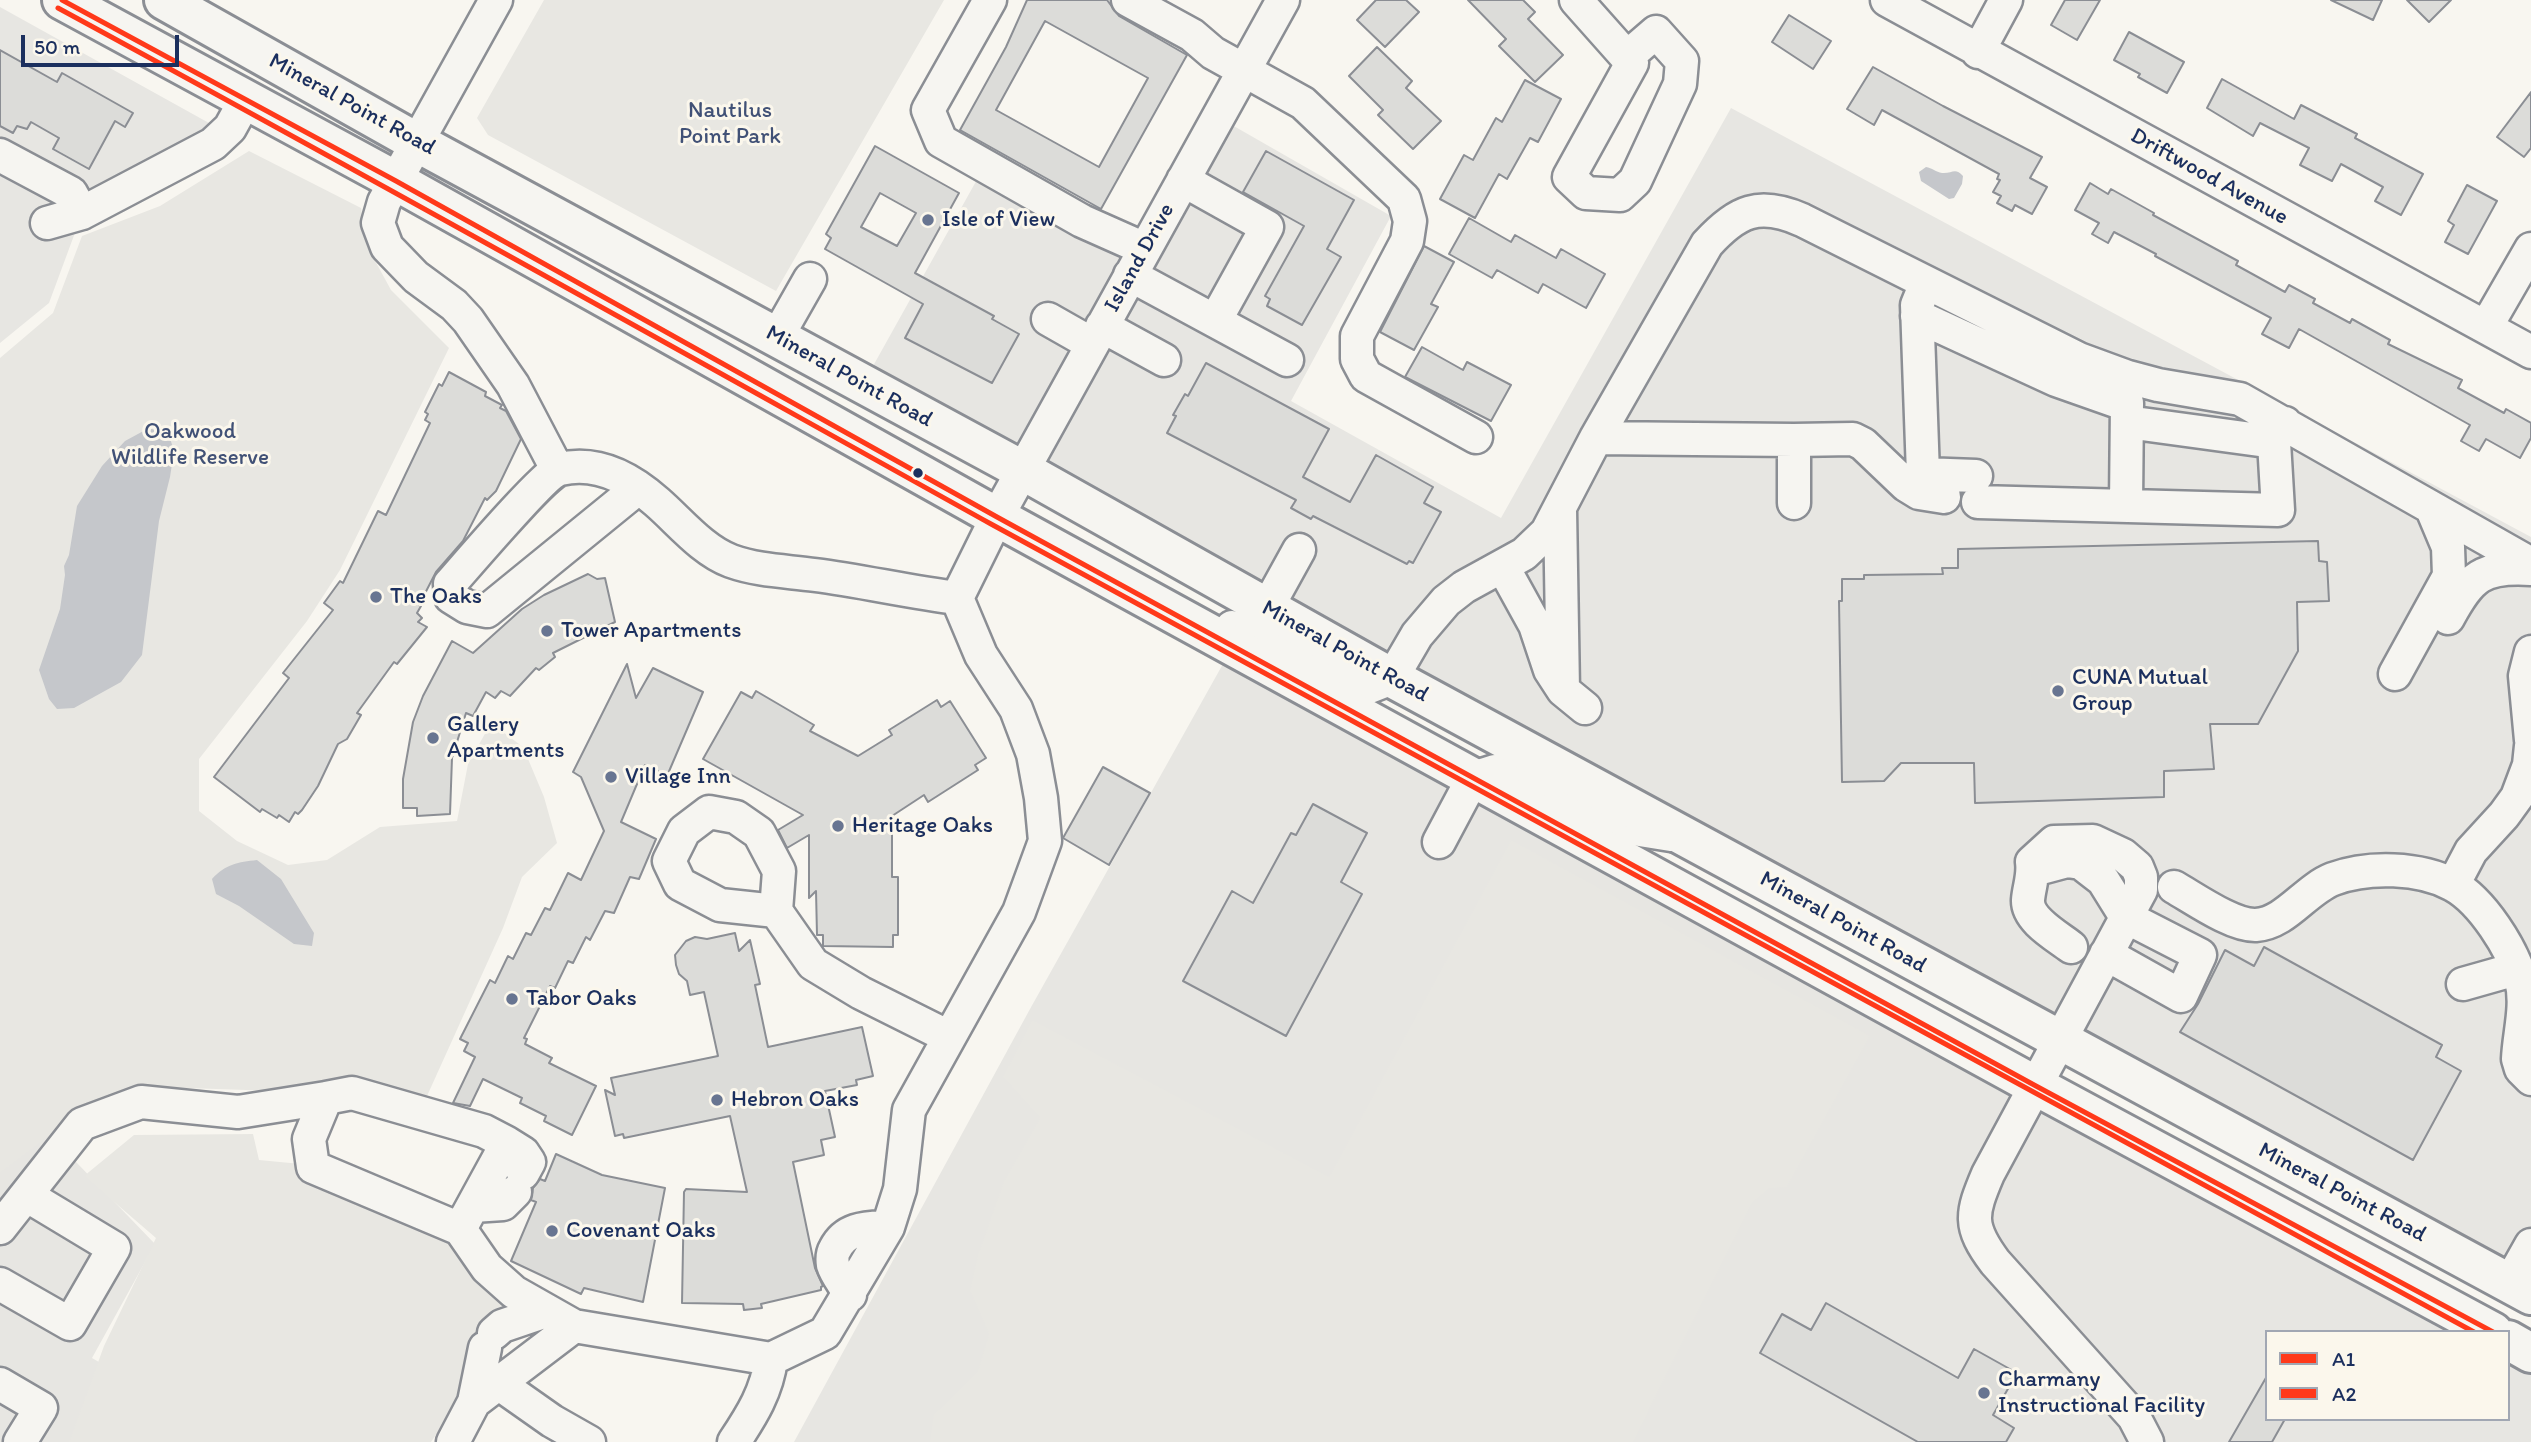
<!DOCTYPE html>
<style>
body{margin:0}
#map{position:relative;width:2531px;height:1442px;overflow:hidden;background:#f8f6f0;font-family:Itim,sans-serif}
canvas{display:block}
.legend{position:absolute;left:2265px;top:1330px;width:245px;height:91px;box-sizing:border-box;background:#fbf7ec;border:2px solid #a1a7b3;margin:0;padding:9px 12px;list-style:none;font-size:21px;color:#1b2f5e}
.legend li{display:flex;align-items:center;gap:14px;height:35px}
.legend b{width:35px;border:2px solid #a1a7b3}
.scale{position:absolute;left:21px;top:35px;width:158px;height:32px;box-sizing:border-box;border:4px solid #1b2f5e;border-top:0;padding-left:9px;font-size:21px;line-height:24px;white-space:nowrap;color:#1b2f5e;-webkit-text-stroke:5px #fbf7ec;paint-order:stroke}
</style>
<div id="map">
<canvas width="2531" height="1442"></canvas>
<ul class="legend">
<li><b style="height:9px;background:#ff391a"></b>A1</li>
<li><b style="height:9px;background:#ff391a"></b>A2</li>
</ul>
<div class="scale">50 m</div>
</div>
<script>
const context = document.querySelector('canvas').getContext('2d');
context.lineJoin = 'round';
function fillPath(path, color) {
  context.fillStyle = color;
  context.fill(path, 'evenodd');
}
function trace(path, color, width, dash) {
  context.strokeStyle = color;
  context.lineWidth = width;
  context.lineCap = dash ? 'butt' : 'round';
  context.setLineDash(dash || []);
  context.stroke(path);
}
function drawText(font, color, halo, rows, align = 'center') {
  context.font = font + ' Itim,sans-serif';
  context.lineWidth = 6;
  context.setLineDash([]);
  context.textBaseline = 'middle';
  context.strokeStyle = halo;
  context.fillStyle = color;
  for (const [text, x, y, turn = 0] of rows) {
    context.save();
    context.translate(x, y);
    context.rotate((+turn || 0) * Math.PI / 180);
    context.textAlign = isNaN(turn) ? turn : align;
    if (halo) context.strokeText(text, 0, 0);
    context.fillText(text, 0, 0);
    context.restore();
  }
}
const built = new Path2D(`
 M0,7L236,138L76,230L49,303L0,343Z
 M1731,108L2531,537V1295L863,384L979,176L1136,265L1218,117L1391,216L1291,401L1501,518Z
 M1233,646L2493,1332H2267V1419H2508V1340L2531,1353V1442H794L1030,1009Z
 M0,1083L155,1244L92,1358L238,1442H0Z`);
const green = new Path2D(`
 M544,0H944L776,291L488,135L477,118Z
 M249,151L361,208L367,246L391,290L449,348L340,570L307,621L199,759V811L237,841L288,865L327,860L380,827L457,821L468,764L491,723L523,747L544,797L557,843L522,877L503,928L427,1096L186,1088L90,1105L0,1173V358L53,313L82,236L160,206Z
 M1511,840L1870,1036L1787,1187L1770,1188L1752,1203L1633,1442H930L934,1414L978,1371L989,1334L970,1291L978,1255L1004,1181L1040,1118L1003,1077L1032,1020L1329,1177Z
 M253,1134L259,1160L353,1169L429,1203L471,1270L515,1318L431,1442H69L104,1346L156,1238L84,1176L134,1135Z`);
const water = new Path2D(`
 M1926,167C1932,168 1936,172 1942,173C1952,174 1955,167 1963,176L1962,184L1954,198L1949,199L1921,181L1919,172Z
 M149,428L169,435L174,451L170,477L159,521L142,655L121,682L74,708L57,709L49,699L39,670L60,609L65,575L64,566L69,555L77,506L102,466L125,441Z
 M257,860L281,879L314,933L312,946L294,944L239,906L216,894L212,879C226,864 238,862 257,860Z`);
const building = new Path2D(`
 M1027,0H1107L1119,16L1187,55L1101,209L960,130L1006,47ZM1045,21L1148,78L1099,167L996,110Z
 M1376,0H1406L1419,12L1385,47L1357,20Z
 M1468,0H1523L1535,12L1528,19L1563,55L1535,82L1499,46L1506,39Z
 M2065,0H2100L2077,40L2051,25Z
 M2331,0H2382L2373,20Z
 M2407,0H2451L2429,22Z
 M1789,15L1831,41L1813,69L1772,42Z
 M2129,32L2184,62L2167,93L2138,77L2140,74L2114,60Z
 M1377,47L1412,81L1406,88L1441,121L1413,149L1378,115L1383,110L1349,76Z
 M0,50L57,82L62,73L133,113L125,127L115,121L89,169L53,149L59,138L31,122L27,129L17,126L13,133L0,126Z
 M1873,67L1943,106L2042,157L2030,178L2047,187L2032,214L2015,205L2012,211L1997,203L2001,196L1993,192L2000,180L1997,179L1999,174L1882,110L1874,125L1847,109Z
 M2222,79L2294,119L2301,105L2357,134L2355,138L2423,174L2401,215L2375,201L2383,187L2341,164L2332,181L2300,165L2309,148L2260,123L2253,136L2207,108Z
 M1525,80L1561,99L1538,142L1530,138L1507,179L1499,174L1475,218L1440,199L1464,155L1473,160L1496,118L1502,122Z
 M2531,92V148L2524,157L2497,137Z
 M875,146L959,193L915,273L994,316L992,319L1019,334L992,383L905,338L923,304L825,249L831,238L826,234ZM880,193L916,213L897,246L861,227Z
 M1266,151L1354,200L1327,249L1341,257L1302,325L1267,306L1270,299L1265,296L1304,226L1243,192Z
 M2090,183L2108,194L2111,189L2154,213L2153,215L2238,261L2236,265L2285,292L2289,285L2315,299L2313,303L2350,323L2352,319L2390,340L2388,344L2462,380L2458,388L2504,413L2506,409L2531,423V438L2520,458L2486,439L2479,451L2461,441L2470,425L2299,329L2289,348L2262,334L2271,318L2155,256L2156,254L2114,232L2108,243L2092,234L2099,223L2075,210Z
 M2467,185L2497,201L2468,254L2445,242L2454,225L2448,221Z
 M1469,218L1511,242L1515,235L1556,258L1561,249L1605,274L1586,308L1543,284L1538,293L1497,270L1492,278L1449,254Z
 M1424,246L1454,262L1431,304L1438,307L1414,350L1380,332Z
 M1422,347L1463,370L1467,362L1511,385L1491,421L1405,377Z
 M1206,363L1329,429L1303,477L1350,502L1376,455L1433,487L1424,503L1441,512L1413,563L1409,561L1407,564L1313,516L1311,519L1291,508L1296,500L1167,433L1176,416L1173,415L1185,394L1188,396Z
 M449,372L486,392L485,396L502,405L500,408L506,411L521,439L496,491L487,500L485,498L463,541L436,572L419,605L421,606L417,613L422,618L418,622L427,627L397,664L394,662L357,713L361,715L347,739L338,744L318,786L302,810L298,814L295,812L289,822L279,815L277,818L262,809L260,812L214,777L289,678L283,673L333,610L324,603L340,581L343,583L378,511L386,515L430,423L425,420L428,414L425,412L439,384L442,386Z
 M2318,541L2319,561L2327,562L2329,601L2297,602L2298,651L2258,724H2210L2214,769L2164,771V797L1975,803L1974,763H1901L1884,781L1842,782L1839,601H1842V579H1864V575L1943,574L1942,568H1958V549Z
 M588,574L597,579L605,578L615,622L553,653L555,657L539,670L536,668L510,696L501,691L495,698L486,692L473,716L466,713L452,758L450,814L417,816V808H403V779L413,722L423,696L452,641L473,653L522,609L544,595Z
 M627,664L636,698L653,668L703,692L667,776L645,765L621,822L656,839L639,879L630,877L614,913L605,911L590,940L586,937L573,963L568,961L555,988L550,986L524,1038L527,1039L525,1044L552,1058L549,1063L596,1086L572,1135L544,1121L546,1116L520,1103L522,1098L483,1079L470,1106L453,1103L475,1057L464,1051L468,1043L460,1039L490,980L495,983L508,956L513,959L526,933L531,935L545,908L550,910L568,873L581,880L604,831L581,777L573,772Z
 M756,691L814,725L810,731L858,756L892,735L889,730L937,700L941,707L950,701L986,758L975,765L978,770L928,802L924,795L892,816V877H898V935H893V947L823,946V935H817L816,891L809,898V835L787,848L778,830L803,815L703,759L741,692L752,698Z
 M1103,767L1150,793L1109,865L1063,838Z
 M1313,804L1367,833L1341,882L1362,894L1286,1036L1183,981L1232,891L1253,903L1291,833L1296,835Z
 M735,933L739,951L750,940L760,984L755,985L768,1047L862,1027L873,1076L856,1080L857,1085L825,1091L835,1137L821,1140L824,1155L793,1162L815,1268L823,1286L821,1287V1290L761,1304L762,1308L744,1310L743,1304L682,1303L684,1192L686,1189L747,1192L730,1116L624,1138L623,1134L615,1136L605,1090L615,1095L611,1078L718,1056L704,992L690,995L687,981L679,974L676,965L675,955L686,941L695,937L707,939Z
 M2264,947L2442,1045L2436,1057L2461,1071L2413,1160L2180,1032L2198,1004L2225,950L2254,966Z
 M556,1154L602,1175L665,1188L643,1302L584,1288L581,1294L511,1261L536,1202L531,1200L533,1188L540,1179L545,1181Z
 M1826,1303L1958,1378L1974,1349L2017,1373L1993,1415L2014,1428L2006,1442H1918L1760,1353L1782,1314L1811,1330Z
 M2267,1376V1419H2285L2272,1442H2229Z`);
const minor = new Path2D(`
 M496,0L384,202L378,223L387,247L416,277L454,305L468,320L513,385L557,469
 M990,0L928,110L941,141L1082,221L1145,249
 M1128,0L1192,35L1213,53L1303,103L1404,199L1410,221L1407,241L1357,336V359L1366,376L1476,437
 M1576,0L1632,63L1569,177L1586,193L1620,195L1635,181L1680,84L1682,61L1656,32L1627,57
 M1887,0L2531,352
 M1978,52L2006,0
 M0,155L71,193L82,213
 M1183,180L1267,227L1215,321
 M47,223L82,213L213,144L230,128L246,99
 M1130,275L1287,360
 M1926,283L1917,305L1923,474L1976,476
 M1917,316L2056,380L2127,405
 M1048,319L1092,344
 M1102,326L1164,360
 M2486,327L2531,249
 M777,337L810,279
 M2127,422L2274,442
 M1596,438L1794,440V503
 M1794,440L1853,439L1863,444L1906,485L1919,493L1944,497
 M638,488L487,611L467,607L451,597L450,584C466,566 545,473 560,469C597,460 630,478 657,502C680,522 702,550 731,561C759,571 786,571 815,575C862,581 909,592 957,598
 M1978,502L2278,510L2274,442L2285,423
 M2126,505L2127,403
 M1560,509L1563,690
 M1503,567L1535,625L1550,670L1563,690L1585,708
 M1267,608L1299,550
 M2448,618C2471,576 2482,566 2531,569
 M1232,627L1349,681L1369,687L1392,678L1417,635L1446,601L1464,587L1524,554L1547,532L1596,438L1707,244C1737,211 1759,201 1802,220L2079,359L2128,377L2158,385L2240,399L2531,564
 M2531,652L2525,676L2531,740
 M2395,674L2449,576L2448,547L2432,509
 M709,812L736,817L759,833L779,871L776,911L720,905L680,884L669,861L684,831Z
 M1439,842L1473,778L1495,771L1507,772L1621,827L1671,835
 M2041,868L2067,861L2081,863L2103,880L2126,917L2200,955L2181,996L2106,954
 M2453,885L2471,851L2504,815L2517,797L2529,765L2531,746
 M2174,887C2195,899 2233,926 2256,925C2286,923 2305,890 2333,879C2368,866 2420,867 2453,885C2482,901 2512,948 2521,980C2528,1005 2519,1034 2518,1059L2521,1069L2531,1079
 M776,911L813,964L861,993L949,1037
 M2071,947C2057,936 2027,920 2028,900C2029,887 2034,876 2032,862L2054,842L2093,841L2123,855L2137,867L2141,877V890L1988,1174C1971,1214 1968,1226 1995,1262L2134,1417L2147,1442
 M2463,984L2516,969
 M352,1093L484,1131L507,1143L460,1229L313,1167L309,1139L326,1098Z
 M507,1143L523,1153L529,1162L523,1173
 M473,1206L503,1204L515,1192
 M0,1228L82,1124L141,1102L238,1112L326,1098
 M460,1229L487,1268L514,1292L574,1326L771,1359L825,1333L888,1227L900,1189L909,1110L1019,912L1045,841L1041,798L1033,754L1016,709L981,655L957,598L997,517L1283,0
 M0,1284L70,1324L114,1248L26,1195
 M2509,1284L2531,1245
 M850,1295C845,1285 836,1275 833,1265C832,1259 832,1254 835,1249C846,1227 867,1228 888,1227
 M494,1333L502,1326L546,1311
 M498,1383L552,1421L589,1442
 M0,1384L41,1408L20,1442
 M474,1402L485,1348
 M453,1442L474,1402L574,1326
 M734,1442C752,1415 767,1391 771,1359`);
const major = new Path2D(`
 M62,0L396,181L997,517L2036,1086L2493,1332
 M164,0L418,143L1022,470L1392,678L2531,1295
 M2508,1340L2531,1353`);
const bus1 = new Path2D(`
 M62,0L396,181L997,517L2036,1086L2493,1332`);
const bus2 = new Path2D(`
 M58,8C370,177 680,351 991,524C1483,797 1978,1065 2474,1332`);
const markers = [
 [928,220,7,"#687591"],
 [918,473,6,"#1b2f5e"],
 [376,597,7,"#687591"],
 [547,631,7,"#687591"],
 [2058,691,7,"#687591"],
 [433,738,7,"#687591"],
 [611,777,7,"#687591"],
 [838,826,7,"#687591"],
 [512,999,7,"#687591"],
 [717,1100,7,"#687591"],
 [552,1231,7,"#687591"],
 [1984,1393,7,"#687591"]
];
const streetNames = [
 ["Mineral Point Road",352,105,29],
 ["Driftwood Avenue",2209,177,29],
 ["Island Drive",1140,258,-61],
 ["Mineral Point Road",849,377,29],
 ["Mineral Point Road",1345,652,29],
 ["Mineral Point Road",1843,923,29],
 ["Mineral Point Road",2342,1193,28]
];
const parkNames = [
 ["Nautilus",730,111],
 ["Point Park",730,137],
 ["Oakwood",190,432],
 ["Wildlife Reserve",190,458]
];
const poiNames = [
 ["Isle of View",942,220],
 ["The Oaks",390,597],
 ["Tower Apartments",561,631],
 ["CUNA Mutual",2072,678],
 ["Group",2072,704],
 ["Gallery",447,725],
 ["Apartments",447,751],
 ["Village Inn",625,777],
 ["Heritage Oaks",852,826],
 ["Tabor Oaks",526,999],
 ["Hebron Oaks",731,1100],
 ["Covenant Oaks",566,1231],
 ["Charmany",1998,1380],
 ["Instructional Facility",1998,1406]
];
fillPath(built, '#e7e6e2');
fillPath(green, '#e8e7e2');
fillPath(water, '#c5c7cb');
fillPath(building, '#dcdcd9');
trace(building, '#8b8e94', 2);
trace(minor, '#8b8e94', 37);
trace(major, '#8b8e94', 44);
trace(minor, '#f6f5f1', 32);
trace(major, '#f6f5f1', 38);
trace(bus1, '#ff391a', 5);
trace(bus2, '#ff391a', 5);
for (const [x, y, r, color] of markers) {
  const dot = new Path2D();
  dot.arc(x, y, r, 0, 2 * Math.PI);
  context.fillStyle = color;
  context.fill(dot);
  trace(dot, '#fbf7ec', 2.5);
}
drawText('23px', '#1b2f5e', '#fbf7ec', streetNames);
drawText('23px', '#415176', '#fbf7ec', parkNames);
drawText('23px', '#1b2f5e', '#fbf7ec', poiNames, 'left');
</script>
